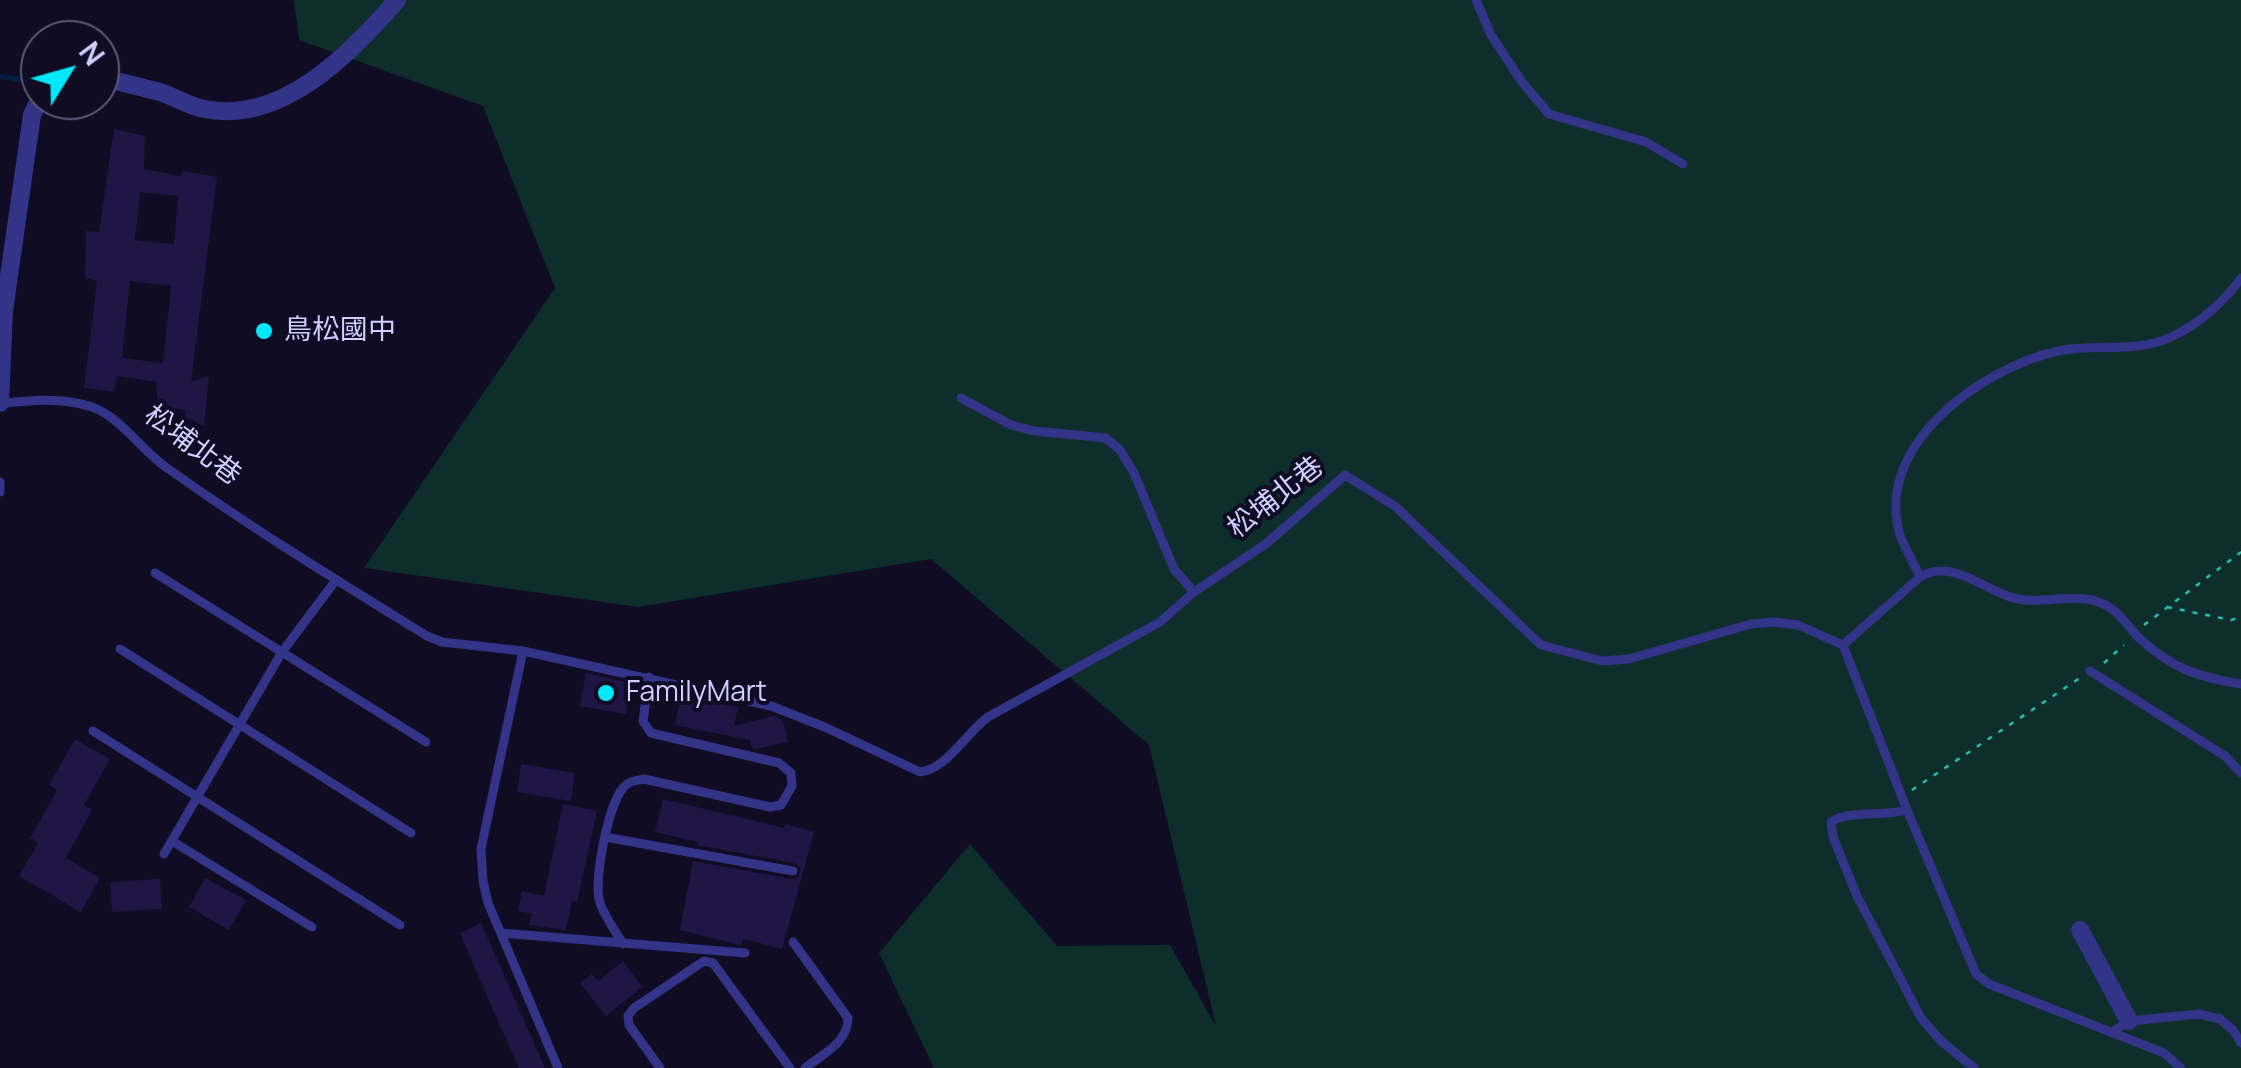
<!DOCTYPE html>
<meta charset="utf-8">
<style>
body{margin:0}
#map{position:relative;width:2241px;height:1068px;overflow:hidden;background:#0f0c23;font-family:Manrope,sans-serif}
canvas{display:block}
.north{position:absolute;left:20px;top:20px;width:100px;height:100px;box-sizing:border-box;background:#0f0c23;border:2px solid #5d5a7b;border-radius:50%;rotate:53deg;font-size:28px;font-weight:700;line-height:40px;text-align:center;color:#d2ceff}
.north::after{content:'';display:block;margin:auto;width:35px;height:45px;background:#00e7f9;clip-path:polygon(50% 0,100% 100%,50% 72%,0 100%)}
</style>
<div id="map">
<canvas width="2241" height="1068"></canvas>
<div class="north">N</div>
</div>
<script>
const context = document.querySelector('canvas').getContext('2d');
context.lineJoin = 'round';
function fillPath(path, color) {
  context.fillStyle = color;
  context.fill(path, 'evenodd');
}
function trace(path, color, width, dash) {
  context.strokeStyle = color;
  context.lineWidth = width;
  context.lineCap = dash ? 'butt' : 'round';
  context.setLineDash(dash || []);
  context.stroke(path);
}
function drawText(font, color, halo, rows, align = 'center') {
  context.font = font + ' Manrope,"Noto Sans TC",sans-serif';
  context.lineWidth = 8;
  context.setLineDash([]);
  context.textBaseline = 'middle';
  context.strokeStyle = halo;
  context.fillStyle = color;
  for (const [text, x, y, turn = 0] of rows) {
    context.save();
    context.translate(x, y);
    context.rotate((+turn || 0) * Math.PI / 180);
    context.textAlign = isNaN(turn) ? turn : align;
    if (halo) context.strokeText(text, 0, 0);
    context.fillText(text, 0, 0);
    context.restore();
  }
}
const green = new Path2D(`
 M294,0H2241V1068H934L879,953L970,844L1057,946L1170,945L1216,1026L1149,745L931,559L638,607L364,568L555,288L483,106L299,40Z`);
const stream = new Path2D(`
 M0,76L33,82`);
const building = new Path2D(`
 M114,129L145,136L144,169L180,176L183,171L217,177L191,382L209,376L204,426L185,417L186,410L158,405L156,382L117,376L114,392L84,388L97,281L85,278L86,231L99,232ZM140,192L178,196L174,244L135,240ZM130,281L171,286L163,363L122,358Z
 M586,673L631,683L626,714L580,706Z
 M681,695L738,707L734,726L774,716L783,720L788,742L756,749L752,748L750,740L675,725Z
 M75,739L110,759L84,805L92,810L66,858L100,878L81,912L19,876L38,843L30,838L57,790L49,785Z
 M521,764L575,773L571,801L517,792Z
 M663,799L784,828L785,824L814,832L782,949L744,939L741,945L680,930L693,861L792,879L798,877L801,869L794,863L697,845L698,842L655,832Z
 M563,804L597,811L577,902L572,901L566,930L529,925L532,914L518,911L522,891L544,896Z
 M205,878L246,900L229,930L189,907Z
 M160,879L162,909L112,912L110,882Z
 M481,923L493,950L545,1068H519L494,1012L460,933Z
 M623,961L642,987L606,1016L580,983L592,974L598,981Z`);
const path = new Path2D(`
 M2167,607L2231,620L2241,617
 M2144,625L2241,552
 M2104,663L2124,645
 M1912,790L2080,678`);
const lane = new Path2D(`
 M1476,0L1491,35L1522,82L1549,114L1646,142L1683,164
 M961,398L1011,425L1034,431L1106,438L1120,450L1134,473L1174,569L1194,592
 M0,404C29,400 63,397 92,407C120,417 139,447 163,465C248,526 338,581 427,636L442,642L523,651L771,706L827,728L920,772C946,770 967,732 988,717L1160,622L1194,592L1267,543L1345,475L1396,507L1541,645L1602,661L1629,659L1751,624L1774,622L1798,625L1843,645L1907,810L1976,974L1989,984L2164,1053L2181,1068
 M0,482V492
 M155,573L426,742
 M1920,577C1914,563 1905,549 1900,535C1873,445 1982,368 2058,351C2095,343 2135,354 2171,337C2198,325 2224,302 2241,278
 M1843,645L1920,577C1953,558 1983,590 2014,598C2046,607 2083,587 2112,609C2122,616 2129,628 2138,637C2171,668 2197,677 2241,684
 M120,649L411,833
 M523,651L481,849L483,881L488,903L558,1068
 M2090,671L2225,756L2241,773
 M93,731L400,925
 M1907,810C1882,817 1848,810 1831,822L1833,837L1857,896L1921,1018L1941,1041L1974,1068
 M605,837L793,871
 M172,841L312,927
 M164,854L282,652L336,580
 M501,933L745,953
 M793,942L848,1018C848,1043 823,1054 805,1068
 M623,944C615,931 605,917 600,903C593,881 608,806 623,788C628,781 635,781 644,779L770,807L781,805L792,786L791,773L779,763L651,733L643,721L649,677
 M2111,1033L2129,1021L2199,1014L2220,1019L2233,1030L2241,1043
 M660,1068L629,1025L628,1016L634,1008L704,961L713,963L790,1068`);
const street = new Path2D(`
 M100,77C120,82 140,87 160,92C175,97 189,106 204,109C282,125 351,53 397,0
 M0,403L4,311L32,115L40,99
 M2080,930L2129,1021`);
const markers = [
 [264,331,10,"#00e7f9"],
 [606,693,10,"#00e7f9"]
];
const poiNames = [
 ["鳥松國中",284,331],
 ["FamilyMart",626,693]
];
const streetNames = [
 ["松埔北巷",192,446,37],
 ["松埔北巷",1276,498,-38]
];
fillPath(green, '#0e2e2c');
trace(stream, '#051d43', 5);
fillPath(building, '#1f1646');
trace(path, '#23beb0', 2.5, [5, 8]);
trace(lane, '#333387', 9);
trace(street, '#333387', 18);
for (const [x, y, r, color] of markers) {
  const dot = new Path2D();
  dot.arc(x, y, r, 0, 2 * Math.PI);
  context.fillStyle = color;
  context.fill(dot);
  trace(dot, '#0f0c23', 4);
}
drawText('28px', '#d2ceff', '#0f0c23', poiNames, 'left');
drawText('28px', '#d2ceff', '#0f0c23', streetNames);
</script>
